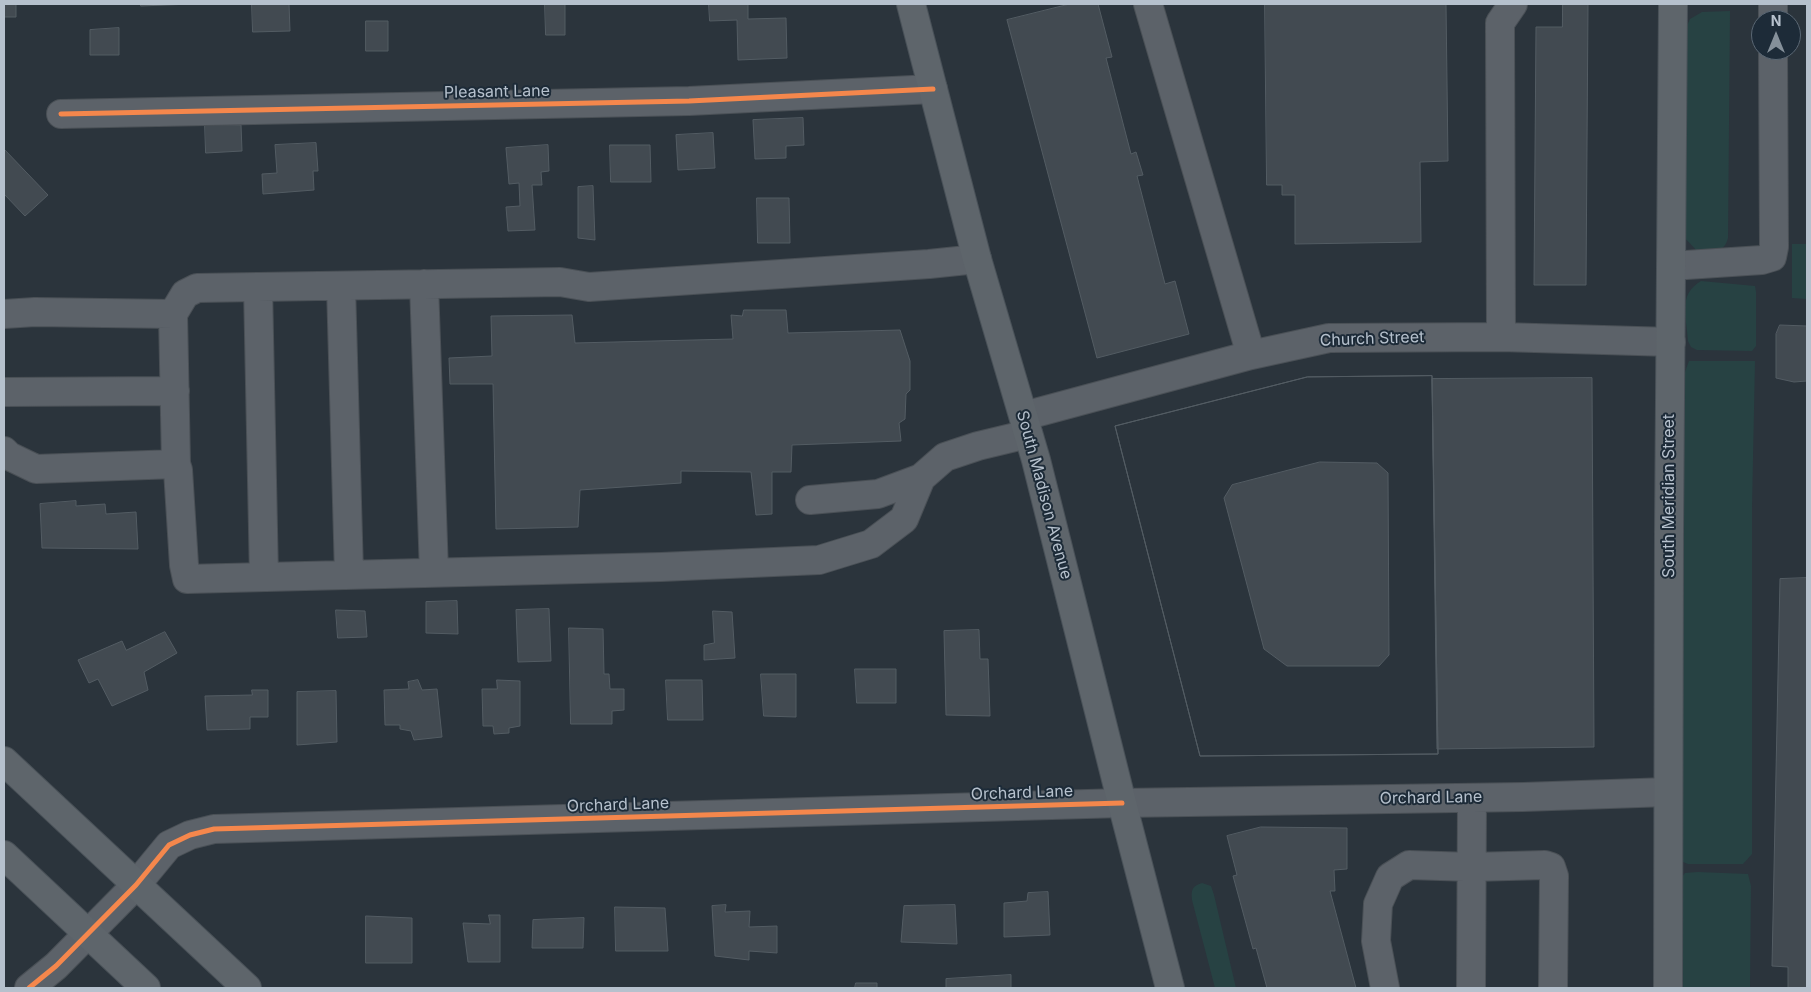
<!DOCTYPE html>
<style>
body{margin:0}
#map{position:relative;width:1811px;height:992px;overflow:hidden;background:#2b343c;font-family:Inter,sans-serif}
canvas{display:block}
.frame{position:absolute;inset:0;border:5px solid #b6c1cd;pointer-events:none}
.north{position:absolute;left:1751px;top:10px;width:50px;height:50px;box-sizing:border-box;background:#1d2b38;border:1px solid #5a6774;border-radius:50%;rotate:0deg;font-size:14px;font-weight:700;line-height:20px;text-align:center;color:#b6c1cd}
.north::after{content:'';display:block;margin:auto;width:18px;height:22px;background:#85909a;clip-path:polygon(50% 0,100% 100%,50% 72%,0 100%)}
</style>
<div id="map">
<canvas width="1811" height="992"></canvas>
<div class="frame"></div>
<div class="north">N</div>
</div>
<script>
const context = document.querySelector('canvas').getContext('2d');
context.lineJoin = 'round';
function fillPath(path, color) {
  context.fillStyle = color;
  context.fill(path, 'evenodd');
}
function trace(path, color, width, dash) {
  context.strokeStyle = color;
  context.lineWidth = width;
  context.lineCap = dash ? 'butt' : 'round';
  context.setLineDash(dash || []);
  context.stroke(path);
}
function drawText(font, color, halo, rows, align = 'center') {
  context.font = font + ' Inter,sans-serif';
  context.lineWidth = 4;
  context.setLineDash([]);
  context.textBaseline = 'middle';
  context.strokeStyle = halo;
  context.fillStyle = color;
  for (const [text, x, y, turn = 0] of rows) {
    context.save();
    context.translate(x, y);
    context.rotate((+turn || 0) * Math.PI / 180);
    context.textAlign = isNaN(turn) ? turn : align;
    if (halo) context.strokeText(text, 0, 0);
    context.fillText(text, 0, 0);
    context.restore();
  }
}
const green = new Path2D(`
 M1730,11L1728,238C1724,254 1712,251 1698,252L1683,236L1685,30L1690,19L1702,12Z
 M1792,244H1807V299L1792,298Z
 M1701,281L1755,286L1756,292V346L1752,351L1697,350L1691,347L1688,341C1687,318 1677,295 1701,281Z
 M1689,361H1755L1752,507V854L1743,864H1688L1683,862L1680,855L1681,392L1685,372Z
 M1698,872L1748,874L1751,886L1750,988H1682L1681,879L1685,873Z
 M1202,883L1211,886L1214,895L1236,988H1215L1192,900C1191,890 1192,886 1202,883Z`);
const building = new Path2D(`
 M4,4H16V17H4Z
 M141,4H192L141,6Z
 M252,4H289L290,31L253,32Z
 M545,4H565V35H546Z
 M709,4H748V19L786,18L787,58L738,60L737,20L710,21Z
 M1070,4H1098L1112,57L1106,58L1131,154L1136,152L1143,175L1137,176L1165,284L1175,281L1189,334L1097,358L1007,20Z
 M1265,4H1446L1448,161L1420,162L1421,242L1295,244V195H1282V185H1267Z
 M1563,4H1588L1586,285H1534L1536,27H1562Z
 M366,21H388V51H366Z
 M119,28V55H90V30Z
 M803,118L804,145L786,146V158L755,159L753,120Z
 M205,124L241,125L242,151L206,153Z
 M713,133L715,168L678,170L676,135Z
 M316,143L318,171H313L314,190L263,194L262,174L277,173L275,145Z
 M548,145L549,171L541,172L542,185H532L535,230L508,231L506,207L520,206L519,183L509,184L506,148Z
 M610,145H650L651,182H611Z
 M4,149L48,195L25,216L4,194Z
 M593,186L595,240L578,238V187Z
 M757,198H789L790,243H758Z
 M744,310H786L788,333L900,330L910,361V390L906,394L905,419L899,423L901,441L792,445L791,472H772V514L756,515L751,472L681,471V483L580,490L578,527L496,529L493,384H450L449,358L492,356L491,316L572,315L575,343L733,339L731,315L742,316Z
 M1780,325L1807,326V381L1794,382L1776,378V334Z
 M1432,376L1438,754L1200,756L1115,426L1307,377ZM1320,462L1377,463L1388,473L1389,655L1379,666H1287L1264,649L1224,498L1232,485Z
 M1432,376L1438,754L1200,756L1115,426L1307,377Z
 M1592,378L1594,747L1437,749L1432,379Z
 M76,501V506L105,504L106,514L136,512L138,549L42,548L40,504Z
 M1807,578V988H1788V967L1772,966L1780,579Z
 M457,601L458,634L426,633V602Z
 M549,609L551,661L518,662L516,610Z
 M336,610L365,611L367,637L338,638Z
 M713,611L732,612L735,658L704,660V645L714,643Z
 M569,628L603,629L604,674H609L610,689H624V710L612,711V724H571Z
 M979,630L980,659H988L990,716L946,715L944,631Z
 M165,632L177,653L144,672L148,690L112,706L98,679L89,683L78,660L122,641L126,650Z
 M855,669H896V703H857Z
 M761,674H796V717L764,716Z
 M418,680L422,690L437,689L442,737L414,740L411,731L400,729V725H385L384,690L409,689L408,682Z
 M497,680L520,681V726L509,728V733L494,734L493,726H483L482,689H497Z
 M666,680H702L703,720H668Z
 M252,690H268V717H250V729L207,730L205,696L252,695Z
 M336,691L337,742L297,745V692Z
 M1261,827L1347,828V869L1334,870L1335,891H1330L1356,988H1267L1256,948L1253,949L1233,876L1237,875L1227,836Z
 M1048,892L1050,935L1004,937V903L1027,901L1028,893Z
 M726,905L725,912L750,911L749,927L777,926V953L749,951V960L715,956L712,906Z
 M955,905L957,944L901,942L904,906Z
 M615,907L665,908L668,951H616Z
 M489,915H500V962H468L463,923L490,924Z
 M366,916L412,918V963H366Z
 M584,918L583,948H532L533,920Z
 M1011,975V988H946V979Z
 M856,983H877V988H855Z`);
const minor = new Path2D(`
 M1148,4L1251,355
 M1773,4V20
 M61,114L689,101L933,89
 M1671,266L1762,260L1772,257L1774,247L1773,50
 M424,284L434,572
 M341,286L349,574
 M258,287L264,577
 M4,314L35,312L173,314L185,294L197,288L560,282L589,287L929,264L977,259
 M173,314L176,464L178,470L184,565L187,579L661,567L819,560L871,544L904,519L921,478L945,457L978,446L1028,434
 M1501,337L1500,23L1513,4
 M4,392L175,391
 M1024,416L1251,355L1329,338L1501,337L1671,342
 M4,451L9,456L36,469L176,464
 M810,500L878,494L921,478
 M29,988L56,966L136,885L169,845L190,835L214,829L1122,803L1523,797L1668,792
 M1385,988L1376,941L1378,904L1390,877L1409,865L1472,867L1545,865L1551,867L1554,876L1553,988
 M1471,988L1472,798`);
const major = new Path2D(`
 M911,4L977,259L1036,460L1122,803L1170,988
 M4,761L247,988
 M4,855L146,988
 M1668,988L1669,531L1673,4`);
const cycleway = new Path2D(`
 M61,114L689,101L933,89
 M29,988L56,966L136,885L169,845L190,835L214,829L1122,803`);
const streetNames = [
 ["Pleasant Lane",497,92,-1],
 ["Church Street",1372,339,-2],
 ["South Madison Avenue",1044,495,75],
 ["South Meridian Street",1669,496,-90],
 ["Orchard Lane",1022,793,-2],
 ["Orchard Lane",1431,798,-1],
 ["Orchard Lane",618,805,-2]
];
fillPath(green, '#274243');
fillPath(building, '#424a51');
trace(building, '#535c63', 1);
trace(minor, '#4a5056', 30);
trace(major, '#495158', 30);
trace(minor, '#5c6269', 28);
trace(major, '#5e656b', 28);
trace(cycleway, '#f5874c', 5);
drawText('16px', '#b6c1cd', '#1d2b38', streetNames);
</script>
